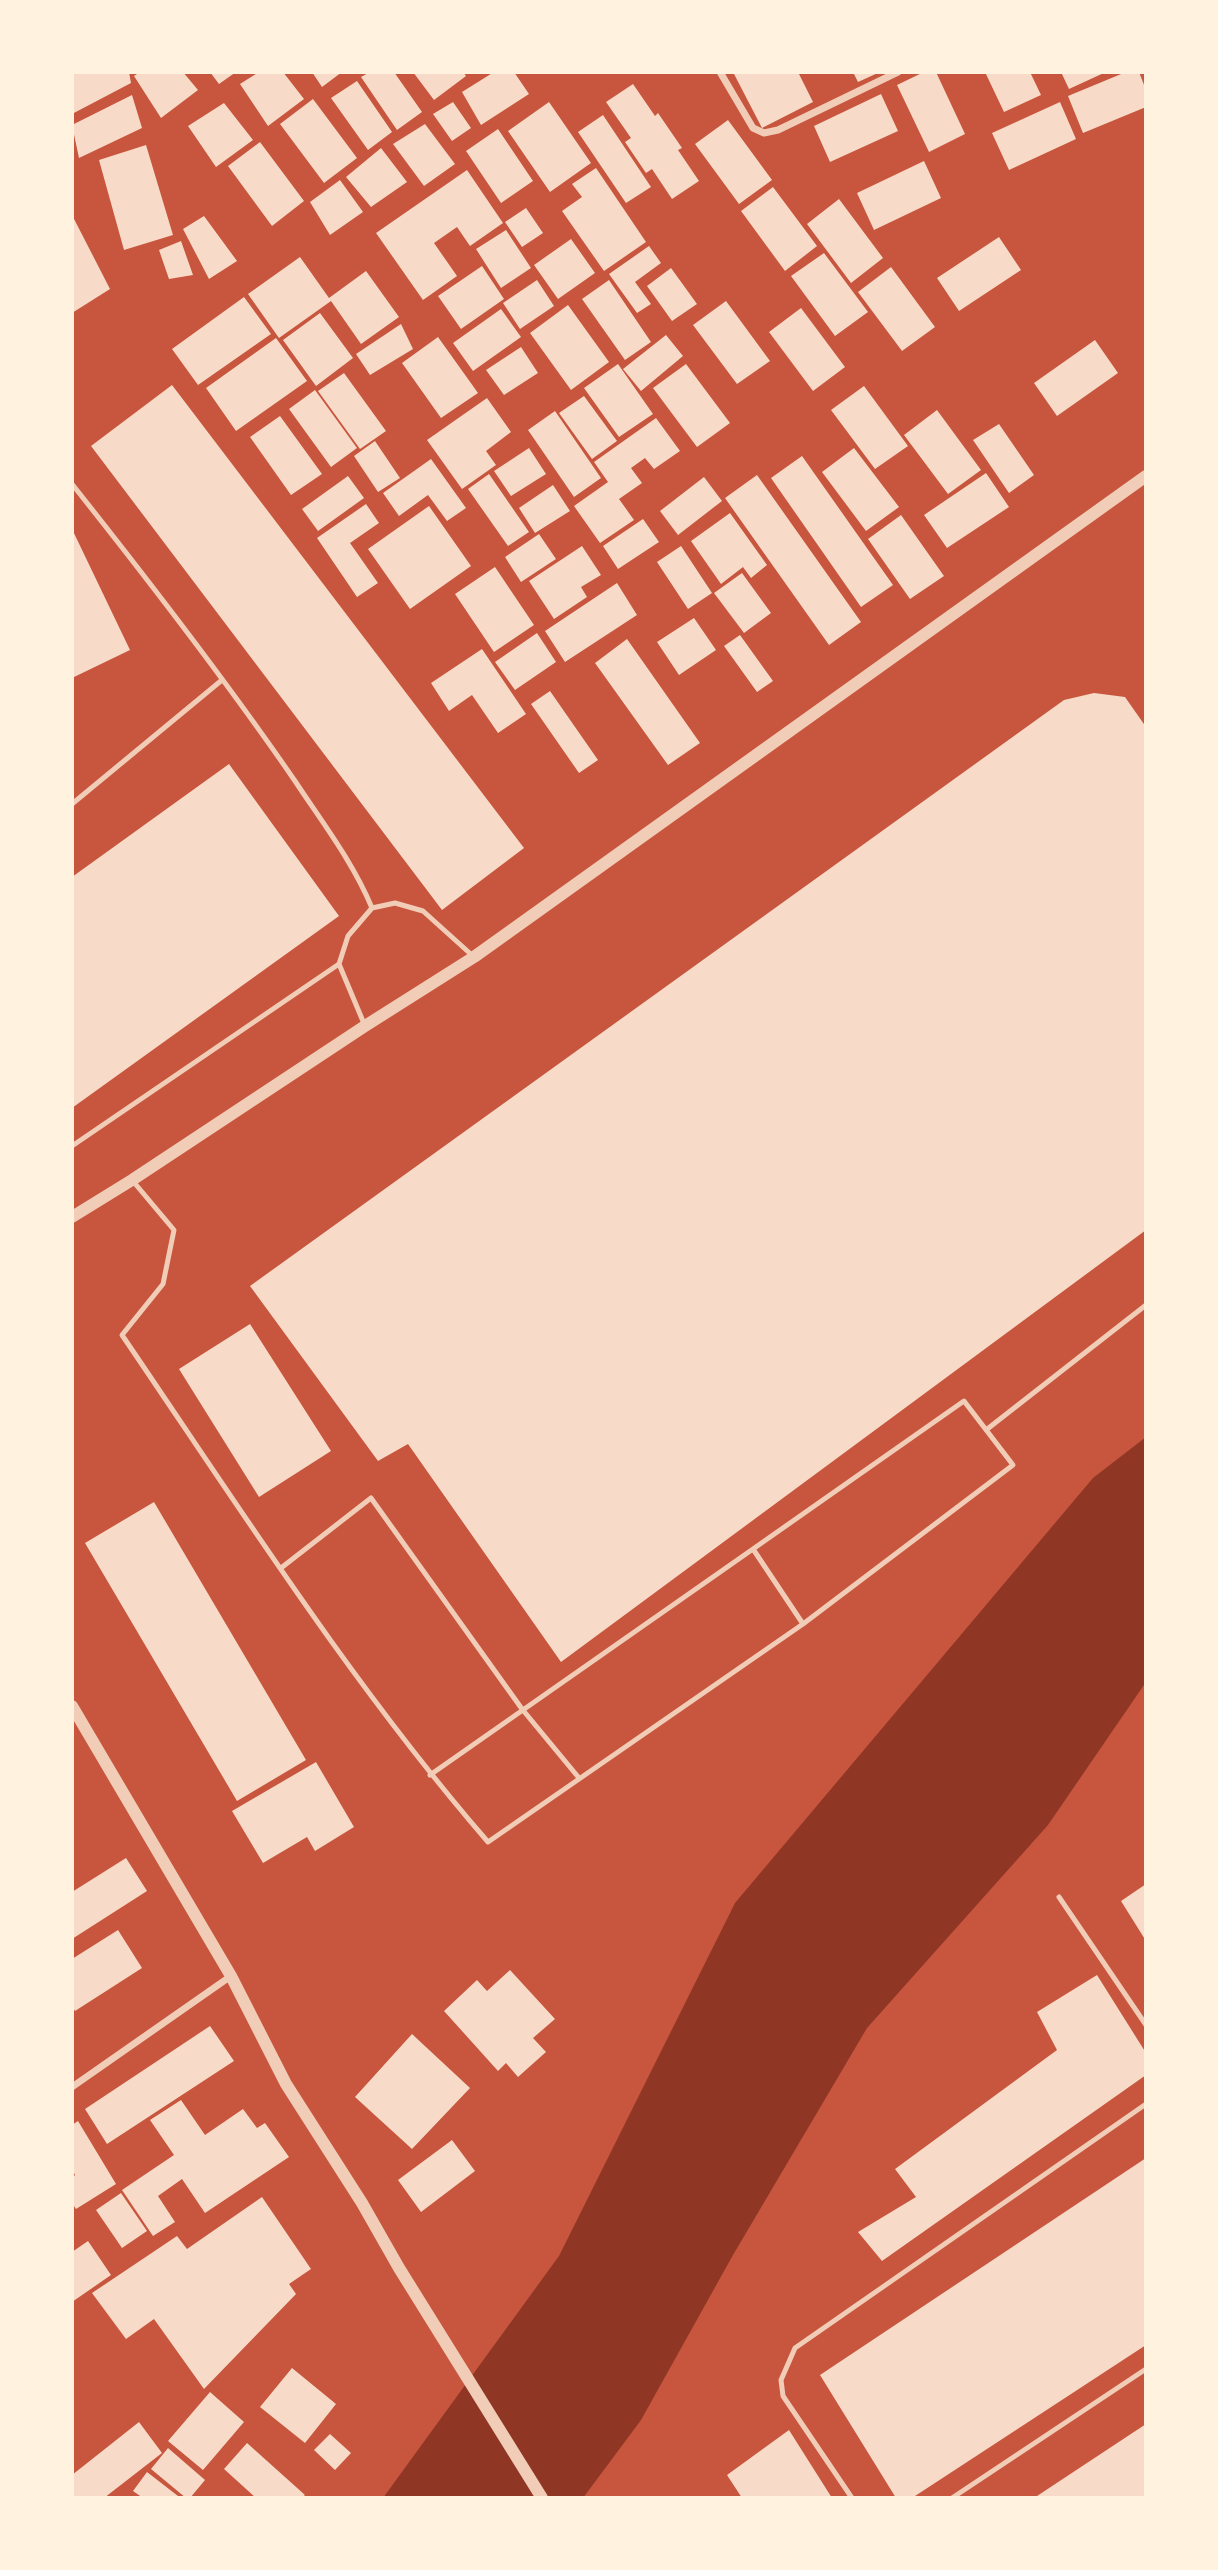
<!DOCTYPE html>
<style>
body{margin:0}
#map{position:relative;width:1218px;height:2570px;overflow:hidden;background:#c8553d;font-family:Lora,serif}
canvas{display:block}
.frame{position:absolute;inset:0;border:74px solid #fff3e0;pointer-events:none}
</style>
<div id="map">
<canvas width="1218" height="2570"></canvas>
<div class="frame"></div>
</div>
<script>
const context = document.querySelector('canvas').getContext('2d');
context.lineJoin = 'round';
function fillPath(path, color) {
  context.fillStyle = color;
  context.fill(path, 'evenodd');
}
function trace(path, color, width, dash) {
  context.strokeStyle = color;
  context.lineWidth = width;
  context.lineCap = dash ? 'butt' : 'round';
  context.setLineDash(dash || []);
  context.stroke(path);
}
const water = new Path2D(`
 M1146,1437V1682L1048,1825L867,2028L733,2255L641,2420L583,2498H383L559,2256L735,1903L1093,1478Z`);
const building = new Path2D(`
 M72,72H129L131,83L72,114Z
 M140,72H183L198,90L161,118L134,76Z
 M210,72H236L219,84Z
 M259,72H283L304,99L268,126L240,84Z
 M312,72H342L322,87Z
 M370,72H394L422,112L397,130L361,77Z
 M413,72H463L466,76L434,100Z
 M494,72H514L529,94L481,125L462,92Z
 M733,72H798L813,102L762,128Z
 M853,72H880L858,82Z
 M924,72H936L965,134L929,152L897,85Z
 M985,72H1030L1041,95L1004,112Z
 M1061,72H1106L1069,89Z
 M1126,72H1139L1146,90V107L1083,133L1068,96Z
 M357,81L392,132L368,150L331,98Z
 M633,84L655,116L658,113L682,148L678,150L699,181L672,199L652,169L646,173L625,142L631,138L606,102Z
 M881,94L898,131L830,162L814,126Z
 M132,95L142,128L79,158L72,125Z
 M313,99L357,158L324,183L280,124Z
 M453,102L471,128L452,141L433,114Z
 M549,102L591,163L550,192L508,131Z
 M1060,102L1076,139L1009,170L992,133Z
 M224,103L253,140L216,167L188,126Z
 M603,115L651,187L626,203L578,132Z
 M728,120L772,180L739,204L695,144Z
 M425,124L455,164L424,186L393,144Z
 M498,129L533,181L501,203L466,151Z
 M260,142L304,201L272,226L228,166Z
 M146,145L173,235L124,250L99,160Z
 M381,148L407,182L371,207L346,177Z
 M924,161L941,198L874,230L857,193Z
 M596,168L646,242L604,271L562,211L582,197L572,184Z
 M467,170L503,223L470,246L457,227L434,243L457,276L423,300L376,233Z
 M340,180L363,212L330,235L310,202Z
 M773,187L817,246L785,271L741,211Z
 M839,199L883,258L851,283L807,224Z
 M526,208L543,233L522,247L505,222Z
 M72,215L110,289L72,313Z
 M204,216L237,261L209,279L183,229Z
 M506,230L531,268L501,288L476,249Z
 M999,237L1021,270L959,311L937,278Z
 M571,239L595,273L558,299L534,265Z
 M181,241L193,275L169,279L159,250Z
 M649,246L661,263L635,282L651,304L637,313L609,274Z
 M824,253L868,312L835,336L791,276Z
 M300,257L329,298L366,271L399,317L361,344L331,301L279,338L248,294Z
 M482,266L504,299L461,329L438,296Z
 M891,267L935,327L902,351L858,292Z
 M671,268L697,304L672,321L647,286Z
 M537,280L554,306L520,329L503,303Z
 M609,280L651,342L625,360L582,299Z
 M244,297L271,334L198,385L172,349Z
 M726,301L770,361L737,384L693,325Z
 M568,305L609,362L571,390L530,333Z
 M801,308L845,367L813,391L769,332Z
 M501,309L521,337L473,371L453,343Z
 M320,313L353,358L316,386L283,340Z
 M401,324L413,349L370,375L356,354Z
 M666,335L683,356L641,391L623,369Z
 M438,337L478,393L441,418L402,363Z
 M276,338L307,381L236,431L206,388Z
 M1095,340L1118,373L1057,416L1034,383Z
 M521,347L538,373L504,395L486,370Z
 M618,364L653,414L619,437L584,388Z
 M686,364L730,423L697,447L653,388Z
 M344,373L386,431L360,449L318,391Z
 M172,385L524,848L442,910L91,446Z
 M864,386L908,446L875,469L831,410Z
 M315,390L357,448L331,467L289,409Z
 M584,396L617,441L592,459L559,413Z
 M487,398L511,432L486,451L496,465L462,489L427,440Z
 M937,410L981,470L948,494L904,435Z
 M555,411L601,478L574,497L528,430Z
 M280,416L322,474L291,495L250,437Z
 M656,418L680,451L654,469L645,458L631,468L642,483L619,499L634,520L600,543L574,506L608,482L594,462Z
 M999,424L1034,475L1009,493L973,440Z
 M375,441L400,478L378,492L354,456Z
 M529,448L546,474L511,496L494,471Z
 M854,448L899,507L866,531L822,472Z
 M802,456L893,585L861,607L771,478Z
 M431,459L466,508L447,521L428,495L399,516L383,493Z
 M986,473L1009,507L947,548L924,515Z
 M489,474L529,532L508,546L468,489Z
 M757,475L861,622L829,645L725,498Z
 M348,476L364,498L318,531L302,509Z
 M704,477L722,501L678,535L660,511Z
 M553,485L570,511L535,533L519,508Z
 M366,504L379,523L350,543L378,583L357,597L317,538Z
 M429,506L471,566L410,609L368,549Z
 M730,513L767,565L751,578L743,567L721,584L691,541Z
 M901,515L944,576L910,599L868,539Z
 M643,519L659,542L618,569L603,546Z
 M72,529L130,650L72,678Z
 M539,534L556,559L521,582L505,557Z
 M582,546L601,575L581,587L587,597L554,619L529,581Z
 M681,546L712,593L688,609L657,562Z
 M495,567L534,625L494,652L455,594Z
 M742,573L771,613L744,633L714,593Z
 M617,583L637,615L565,662L545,631Z
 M694,618L716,650L679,675L657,642Z
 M537,633L556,662L515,690L495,662Z
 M740,635L773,681L757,692L724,646Z
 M627,639L700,743L668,765L595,663Z
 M482,649L526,714L498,733L472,695L449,711L431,683Z
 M550,691L598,760L579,773L531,704Z
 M1094,693L1125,697L1146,727V1230L561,1662L408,1444L378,1461L250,1286L1064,700Z
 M229,764L339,916L72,1108V877Z
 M250,1324L331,1451L259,1497L179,1369Z
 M154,1502L306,1760L237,1801L85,1543Z
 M316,1762L354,1827L315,1851L307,1837L263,1863L232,1811Z
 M126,1858L147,1891L72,1939V1892Z
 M1146,1884V1941L1121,1901Z
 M118,1930L142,1968L75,2011L72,2006V1959Z
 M510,1970L555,2019L533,2038L546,2052L518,2077L506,2063L498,2071L444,2011L477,1980L487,1991Z
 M1097,1975L1146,2053V2075L882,2261L858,2232L916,2197L895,2169L1057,2050L1037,2012Z
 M210,2026L234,2061L107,2144L85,2109Z
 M412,2034L470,2088L412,2149L355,2097Z
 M181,2100L205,2135L243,2109L257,2128L265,2123L289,2157L205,2213L182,2179L158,2196L175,2222L153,2236L122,2190L174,2155L150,2120Z
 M78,2121L116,2184L76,2209L72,2203V2178L75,2175L72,2169V2125Z
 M452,2140L475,2171L421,2212L398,2180Z
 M1146,2158V2345L912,2498H896L820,2375Z
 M121,2193L147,2231L122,2248L96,2210Z
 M262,2197L311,2269L289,2284L296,2294L204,2389L154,2319L126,2339L92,2293L177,2236L187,2249Z
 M88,2241L111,2275L72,2302V2252Z
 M292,2368L336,2404L305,2443L260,2407Z
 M210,2392L244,2422L203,2470L168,2441Z
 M139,2422L162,2453L104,2498H72V2475Z
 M1146,2424V2498H1034Z
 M789,2430L832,2498H742L727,2475Z
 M330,2434L351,2453L335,2470L314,2450Z
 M247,2443L305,2495L301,2498H256L224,2469Z
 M168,2448L205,2480L190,2498H186L151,2469Z
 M147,2472L178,2496L177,2498H143L133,2491Z`);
const service = new Path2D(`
 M72,484C149,581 225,679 295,781C322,822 353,862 372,908
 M72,804L222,680
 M365,1026L339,964L348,936L372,908L395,903L423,911L474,957
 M72,1146L339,964
 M132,1180L174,1230L163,1284L122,1335C239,1507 352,1685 488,1842L803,1624L1013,1465L964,1401L753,1549
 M986,1430L1146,1305
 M281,1568L371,1498L522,1709L579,1778
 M430,1775L753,1549L803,1624
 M1059,1897L1146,2025
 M852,2498L783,2396L781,2380L795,2348L1146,2104
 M952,2498L1146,2369`);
const minor = new Path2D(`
 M720,72L753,128L764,133L778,130L898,72
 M72,2087L231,1976`);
const tertiary = new Path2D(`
 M72,1217L132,1180L365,1026L474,957L1146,476
 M72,1706L231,1976L286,2084L362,2203L399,2268L542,2498`);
fillPath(water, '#8f3625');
fillPath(building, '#f7dbc8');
trace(service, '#f1ccb7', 5);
trace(minor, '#f1ccb7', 7);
trace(tertiary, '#f1ccb7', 12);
</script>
